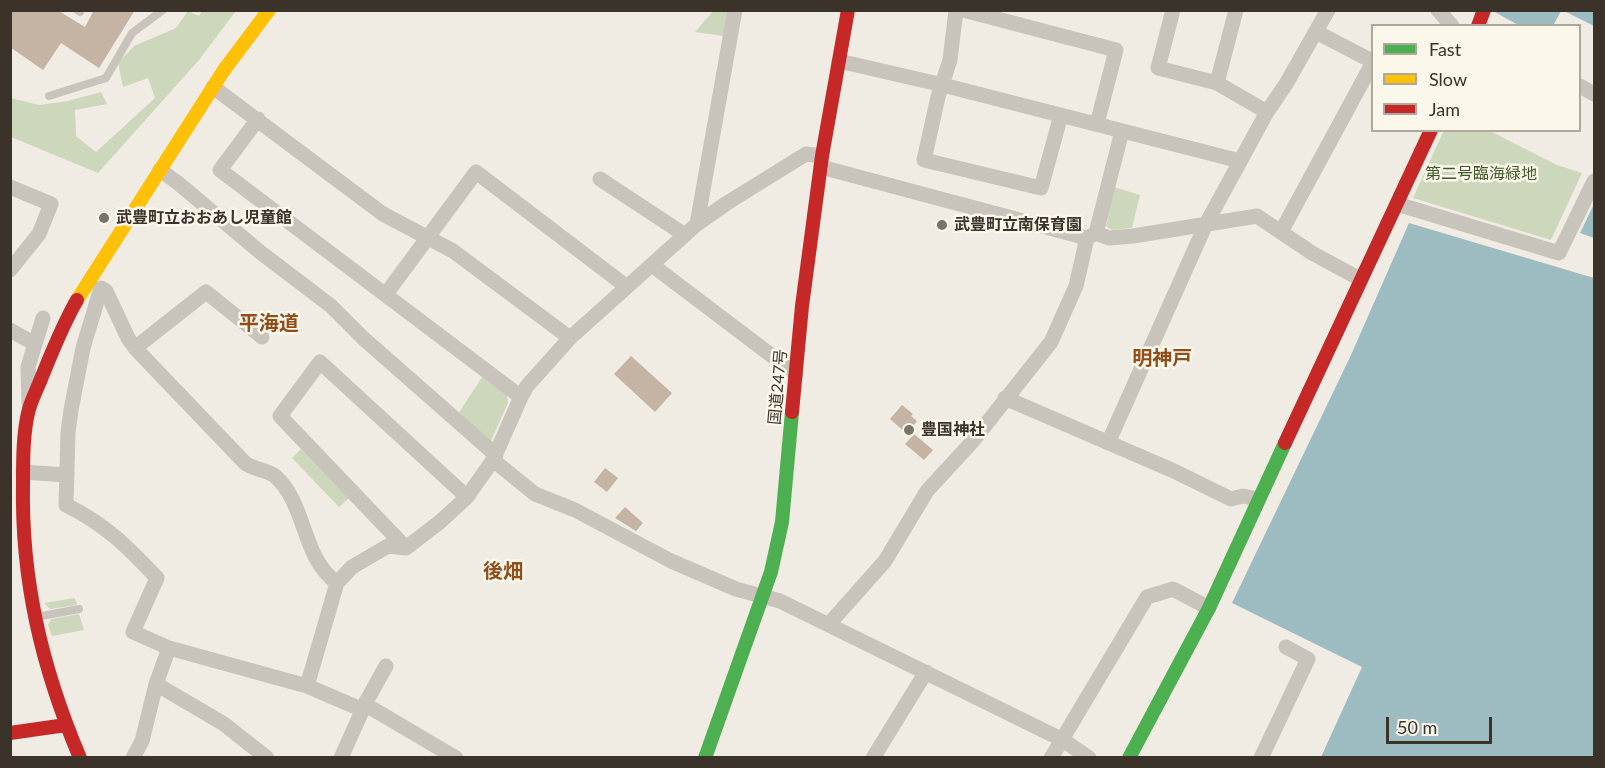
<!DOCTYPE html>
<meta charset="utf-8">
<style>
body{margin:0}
#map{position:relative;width:1605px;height:768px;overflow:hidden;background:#f0ece3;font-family:Lato,sans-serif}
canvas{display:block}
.frame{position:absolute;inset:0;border:12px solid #3b3229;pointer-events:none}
.legend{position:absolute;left:1371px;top:24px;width:210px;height:108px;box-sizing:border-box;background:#fbf7eb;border:2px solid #aea89d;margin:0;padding:8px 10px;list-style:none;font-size:18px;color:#3b3229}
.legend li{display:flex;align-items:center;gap:12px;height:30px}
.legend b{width:30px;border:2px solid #aea89d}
.scale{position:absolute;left:1386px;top:717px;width:106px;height:27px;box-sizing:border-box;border:3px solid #3b3229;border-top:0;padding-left:8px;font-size:18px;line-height:21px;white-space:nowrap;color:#3b3229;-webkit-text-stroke:4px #fbf7eb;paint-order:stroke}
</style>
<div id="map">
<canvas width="1605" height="768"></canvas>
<div class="frame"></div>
<ul class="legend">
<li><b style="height:8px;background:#4caf50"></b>Fast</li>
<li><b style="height:8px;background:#ffc107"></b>Slow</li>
<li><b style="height:8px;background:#c62828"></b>Jam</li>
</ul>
<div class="scale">50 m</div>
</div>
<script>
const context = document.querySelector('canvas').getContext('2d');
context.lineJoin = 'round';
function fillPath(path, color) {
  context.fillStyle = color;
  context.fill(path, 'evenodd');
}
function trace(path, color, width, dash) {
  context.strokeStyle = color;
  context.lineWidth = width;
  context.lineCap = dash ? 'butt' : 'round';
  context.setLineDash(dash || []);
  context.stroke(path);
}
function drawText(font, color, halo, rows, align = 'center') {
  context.font = font + ' Lato,"Noto Sans JP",sans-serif';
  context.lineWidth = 5;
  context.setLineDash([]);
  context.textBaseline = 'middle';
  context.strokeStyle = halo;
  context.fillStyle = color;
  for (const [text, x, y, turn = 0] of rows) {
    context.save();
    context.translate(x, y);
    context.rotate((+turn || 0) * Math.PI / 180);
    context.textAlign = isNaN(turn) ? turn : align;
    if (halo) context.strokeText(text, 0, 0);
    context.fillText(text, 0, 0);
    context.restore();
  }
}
const green = new Path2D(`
 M188,11L199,16L202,11H236L199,60L98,173L11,137V98L39,105L68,101L101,92L107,104L75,110L76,136L96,152L155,98L148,78L123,87L118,63L134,46L176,28Z
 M713,11H728L723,36L695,32Z
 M1444,130L1490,131L1557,165L1582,173L1551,240L1413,198Z
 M1114,187L1140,195L1132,228L1112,230L1106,226Z
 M482,377L507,395L508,403L490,443L458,414Z
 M301,449L349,498L339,507L292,458Z
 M75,598L77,605L50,609L44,603Z
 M79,614L84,630L52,636L48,625L51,619Z`);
const water = new Path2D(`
 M1493,11H1561L1553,26L1518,25Z
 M1564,11H1594V26Z
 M1594,204V238L1580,233Z
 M1409,223L1594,278V757H1321L1362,667L1232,603L1351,355Z`);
const building = new Path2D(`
 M10,10H57L85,27L94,10H135L99,68L61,43L43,70L10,47Z
 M631,356L672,393L655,412L614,374Z
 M902,405L913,414L911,416L917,421L907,434L890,419Z
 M914,434L933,450L924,460L905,444Z
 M605,468L618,478L607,492L594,482Z
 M625,507L643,523L636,531L615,518Z`);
const lane = new Path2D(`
 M77,10L80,12
 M49,96L106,78L132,33L163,10
 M36,617L79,609`);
const street = new Path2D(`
 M956,10L950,60L938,97L924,160L1041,188L1061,115
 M963,10L1116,50L1097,124
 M1173,10L1158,68L1217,83L1267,112
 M1438,10L1452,26
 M1316,32L1372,61
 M839,61L943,85L1240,161
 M1217,83L1236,10
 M1580,86L1594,94
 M213,87L383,214L453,251L570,338
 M258,119L220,170L521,397
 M821,167L1087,238L1096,233L1109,238L1133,236L1257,216L1312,253L1360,279
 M160,170L178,183L260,252L331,306L363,338L496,455
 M600,179L685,235
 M10,187L51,204L39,234L10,270
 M1397,204L1559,253L1594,181
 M697,224L735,10
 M1281,232L1372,64
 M1096,233L1122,131
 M652,265L796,374
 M386,294L476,172L627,287
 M10,330L35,344
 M135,348L206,292L262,337
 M1005,398L1174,471L1231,499L1243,496L1257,499
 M29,403L28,367L43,318
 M1108,443L1206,224L1267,112L1286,84L1328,10
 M493,460L535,494L575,510L671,561L736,589L780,601L1063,740L1089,758
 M23,472L66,475
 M406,548L280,416L320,362L467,497
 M337,583C301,557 307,504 275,476C268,470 254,470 245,463L135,348L128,338L106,291L101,288L83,348L71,410L68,432L66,505C106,525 127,546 157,578L133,632L169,648L307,686L363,710
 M829,624L885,561L927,491L972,442L1051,342L1076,286L1087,238
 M156,684L224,724L267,758
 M307,686L337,583L352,567L388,546L406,548L441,521L467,497L493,460L521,397L527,386L570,338L697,224L727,203L806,154L822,156
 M365,706L373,709L456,758
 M133,758L142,741L156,684L169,648
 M341,758L366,702L386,666
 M873,758L926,672
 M1051,758L1147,597L1173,589L1209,608
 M1261,758L1308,659L1286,647`);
const fast = new Path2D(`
 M705,758L771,572L782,522L792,412
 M1129,758L1209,608L1285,443`);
const slow = new Path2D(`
 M77,300L224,70L269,10`);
const jam = new Path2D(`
 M1478,26L1484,10
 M77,300C62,326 52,352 41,379C37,389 32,399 29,409C23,432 23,459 23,482C21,581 42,668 80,758
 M792,412L802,306L822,156L848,10
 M1285,443L1431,130
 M10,733L66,725`);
const markers = [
 [104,218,6,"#7a736a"],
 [942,225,6,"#7a736a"],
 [909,430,6,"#7a736a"]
];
const parkNames = [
 ["第二号臨海緑地",1481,174]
];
const poiNames = [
 ["武豊町立おおあし児童館",116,218],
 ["武豊町立南保育園",954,225],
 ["豊国神社",921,430]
];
const streetNames = [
 ["国道247号",778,387,-85]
];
const quarterNames = [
 ["平海道",269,324],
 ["明神戸",1162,359],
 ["後畑",503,572]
];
fillPath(green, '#cdd7bc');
fillPath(water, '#9dbcc2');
fillPath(building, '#c5b3a3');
trace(lane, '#c9c4bb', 8);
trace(street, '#c9c4bb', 15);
trace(fast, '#4caf50', 14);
trace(slow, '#ffc107', 14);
trace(jam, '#c62828', 14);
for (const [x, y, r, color] of markers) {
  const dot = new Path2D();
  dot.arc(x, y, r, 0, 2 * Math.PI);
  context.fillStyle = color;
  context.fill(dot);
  trace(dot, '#fbf7eb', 2);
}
drawText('16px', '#405b2a', '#fbf7eb', parkNames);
drawText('bold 16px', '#3b3229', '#fbf7eb', poiNames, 'left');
drawText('16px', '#3b3229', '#fbf7eb', streetNames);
drawText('bold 20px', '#914e1b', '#fbf7eb', quarterNames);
</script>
